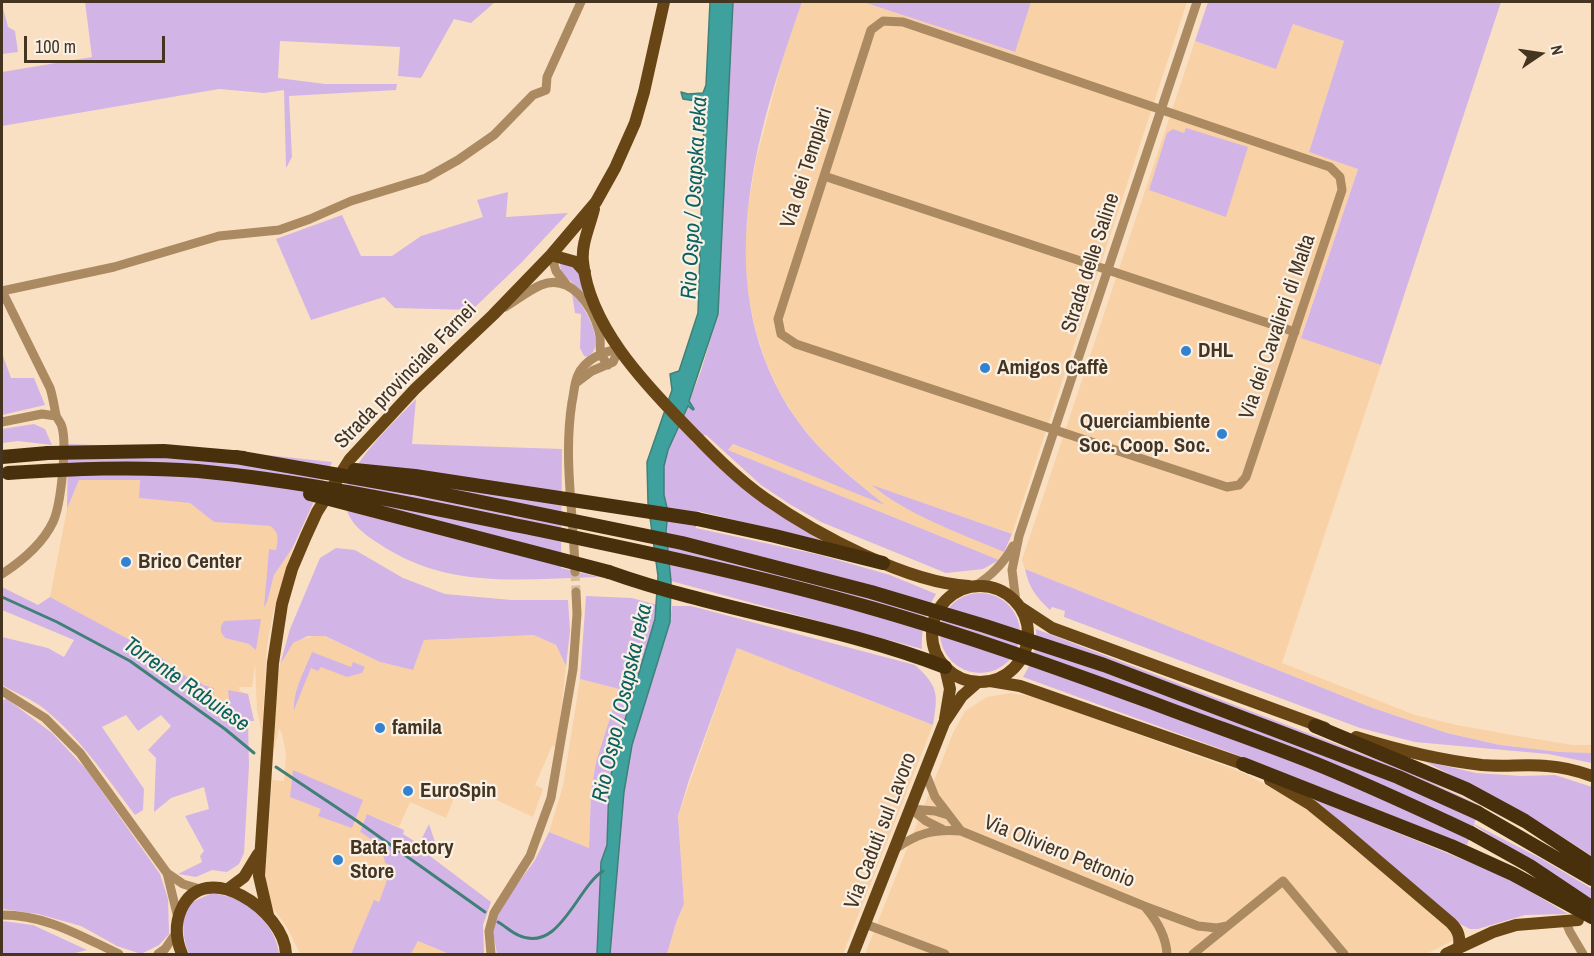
<!DOCTYPE html>
<meta charset="utf-8">
<style>
body{margin:0}
#map{position:relative;width:1594px;height:956px;overflow:hidden;background:#f9e0c2;font-family:"Archivo Narrow",sans-serif}
canvas{display:block}
.frame{position:absolute;inset:0;border:3px solid #453420;pointer-events:none}
.north{position:absolute;left:1510px;top:24px;width:60px;height:60px;-webkit-text-stroke:4px #f9f0e6;paint-order:stroke;rotate:77deg;font-size:16px;font-weight:700;line-height:24px;text-align:center;color:#453420}
.north::after{content:'';display:block;margin:auto;width:21px;height:27px;background:#453420;clip-path:polygon(50% 0,100% 100%,50% 72%,0 100%)}
.scale{position:absolute;left:24px;top:36px;width:141px;height:27px;box-sizing:border-box;border:3px solid #453420;border-top:0;padding-left:8px;font-size:18px;line-height:21px;white-space:nowrap;color:#453420;-webkit-text-stroke:4px #f9f0e6;paint-order:stroke}
</style>
<div id="map">
<canvas width="1594" height="956"></canvas>
<div class="frame"></div>
<div class="north">N</div>
<div class="scale">100 m</div>
</div>
<script>
const context = document.querySelector('canvas').getContext('2d');
context.lineJoin = 'round';
function fillPath(path, color) {
  context.fillStyle = color;
  context.fill(path, 'evenodd');
}
function trace(path, color, width, dash) {
  context.strokeStyle = color;
  context.lineWidth = width;
  context.lineCap = dash ? 'butt' : 'round';
  context.setLineDash(dash || []);
  context.stroke(path);
}
function drawText(font, color, halo, rows, align = 'center') {
  context.font = font + ' "Archivo Narrow",sans-serif';
  context.lineWidth = 4.5;
  context.setLineDash([]);
  context.textBaseline = 'middle';
  context.strokeStyle = halo;
  context.fillStyle = color;
  for (const [text, x, y, turn = 0] of rows) {
    context.save();
    context.translate(x, y);
    context.rotate((+turn || 0) * Math.PI / 180);
    context.textAlign = isNaN(turn) ? turn : align;
    if (halo) context.strokeText(text, 0, 0);
    context.fillText(text, 0, 0);
    context.restore();
  }
}
const built = new Path2D(`
 M802,2H863L1014,52L1031,2H1187L1012,534L874,486L956,532L1004,552L999,560L728,450L732,444L882,503L826,455L797,420L778,389L766,362L756,332L746,286L744,252L748,207L756,160L784,54Z
 M1293,24L1344,41L1309,152L1358,168L1301,337L1381,365L1282,663L1415,715L1457,725L1518,736L1573,745H1592V753L1560,752L1500,745L1447,733L1373,708L1025,569L1022,560L1195,41L1276,68Z
 M79,480H140V498L190,503L214,522L270,526L276,530L279,537L276,550L269,549L267,602L274,575L293,547L273,613L267,646L262,733L257,710L255,664L252,687H239L240,691L248,694L254,721L212,714L213,688L202,685L199,681L191,680L158,655L50,597L67,509Z
 M316,635L324,636L380,662L413,670L424,640L535,635L556,645L566,666L557,747L552,746L535,785L543,789L533,817L460,783L446,818L410,802L399,827L367,814L360,832L370,837L377,845L392,866L379,902L374,901L351,954H300L288,929L271,905L265,882L272,780L284,781L286,755L282,734L279,728L274,751L275,699L280,665L293,642Z
 M737,648L933,725L843,954H667L676,923L684,904L678,816Z
 M580,679L619,689L596,762L591,792L589,848L549,832L563,786Z
 M1011,693L1035,697L1244,773L1288,797L1330,826L1453,933L1454,940L1426,954H865L953,733L965,711L987,697Z
 M418,941L449,954H411Z`);
const green = new Path2D(`
 M2,2H3L2,4L8,27L15,31L18,52L2,54Z
 M85,2H495L471,23L454,19L421,78L398,76L400,47L280,41L278,78L325,84H397L396,90L289,96L292,157L286,168L284,90L264,93L219,89L2,126V72L92,57Z
 M733,2H802C755,137 706,289 797,420C821,454 853,479 885,505L733,444L728,450L999,560L983,569L946,573L821,522L791,505L761,485L706,435L695,436L691,441L769,508L821,541L698,511L696,528L820,555L890,575L936,594C925,612 921,629 922,649L671,581L666,531L668,512L664,495V466L668,450L685,413L702,368L718,314Z
 M863,2H1031L1015,52Z
 M1208,2H1501L1381,365L1301,338L1358,169L1309,152L1344,41L1293,24L1276,69L1195,41Z
 M1186,128L1248,147L1226,217L1149,190L1167,133L1173,129L1184,133Z
 M508,192L506,217L568,213L521,263L472,310L395,308L384,297L311,320L276,239L342,215L361,256H392L421,236L483,217L477,200Z
 M560,263H568L580,272L584,293L561,273Z
 M572,293C584,305 608,345 588,357L584,356L580,348L581,314L575,313Z
 M2,353L11,378H34L45,405L2,415Z
 M416,399L412,444L562,449L561,568L599,577C519,579 447,590 378,543C361,532 345,520 345,498C344,468 396,420 416,399Z
 M34,424L45,429L52,445L18,441L2,443V429Z
 M68,444L211,449L332,462L293,547L274,575L267,602L264,607L269,549L276,550C278,539 280,533 270,526L214,522L190,503L139,498L140,480H79L67,509Z
 M872,485L1012,534L1004,552C964,535 905,514 872,485Z
 M336,548L355,550L403,578L445,594L511,600H568L570,631L566,666L556,645L534,635L424,640L413,670L380,662L325,636H308L293,643L280,665L290,629L320,558Z
 M1025,569L1373,708L1447,733L1500,745L1560,752L1592,753V763L1548,754L1415,742L1360,728L1064,617L1065,611L1052,607L1050,610C1036,597 1029,588 1025,569Z
 M2,587L38,605L50,597L158,655L191,680L199,681L203,685L214,688L212,714L231,717L228,690L248,694L254,721H248L249,766L244,853L239,864L227,872L212,870L196,877L178,874L202,862L200,856L204,851L185,816L209,809L204,787L171,798L154,812L156,758L148,750L171,726L161,715L138,731L126,715L102,727L144,789L143,810L135,815C106,777 78,734 39,705C27,697 14,692 2,685V637L48,648L64,657L74,640L2,610Z
 M940 633a40 40 0 1 1 80 0a40 40 0 1 1-80 0Z
 M586,596L632,598L657,605L655,619L619,740L609,784L607,845L601,862L597,954H497L493,932L499,909L535,860L549,832L589,848L591,792L596,762L619,689L580,679Z
 M672,606H691L915,665C939,687 938,694 933,725L737,648L689,780L678,816L684,904L676,923L667,954H610L624,792L632,745L670,622Z
 M261,619L256,650L249,644L225,638L221,632V626L224,621Z
 M1036,629L1407,771L1481,806L1474,824L1540,858L1589,887L1592,889V903L1474,825L1467,845L1251,760L1023,677C1033,661 1037,648 1036,629Z
 M312,652L351,667L353,662L365,667L362,673L347,677L321,667L318,671L311,668L294,710C293,690 305,670 312,652Z
 M7,699L52,733L86,769L160,874L168,899L169,934L159,945L141,954L117,946L81,926L38,914L2,909V700Z
 M1424,761L1476,773L1521,776L1555,775L1592,787V856L1526,814Z
 M293,770L363,800L352,828L318,816L321,809L290,797Z
 M1314,799L1506,877L1568,914L1525,915L1478,929H1470L1458,923Z
 M367,814L404,830L403,834L419,844L429,824L435,842L432,843L426,853L491,902L483,925L484,954H449L418,941L411,954H351L374,900L379,902L392,866L385,863C384,848 372,839 360,832Z
 M212,893C220,895 229,896 236,899C257,909 277,931 279,954H189C182,937 182,924 186,905Z
 M2,921L33,925L87,950L71,954H2Z`);
const water = new Path2D(`
 M710,2H733L718,314L689,401L694,409L693,410L688,406L668,450L664,466V495L668,512L666,531L671,581L670,622L632,745L624,792L610,954H597L601,862L607,845L609,784L619,740L655,619L658,576L648,503L647,462L672,390L670,374L679,371L698,313L704,122L694,119L695,113H701L702,102L683,99L681,92L688,94L703,93L706,85Z`);
const stream = new Path2D(`
 M2,597L57,622L130,661L225,729L254,753
 M276,767L357,821L485,912
 M498,922C505,926 511,932 518,935C559,955 577,887 603,871`);
const minorTunnel = new Path2D(`
 M575,572L576,592`);
const minor = new Path2D(`
 M883,21L903,22L1330,167L1340,177L1342,190L1246,477L1239,485L1227,487L796,344L781,334L778,319L871,30Z
 M824,176L1295,332
 M551,255L556,271L566,284
 M2,291L114,267L219,236L279,230L310,219L351,201L426,178L458,160L494,135L533,95L546,90L547,77L581,2
 M505,307C517,300 529,290 541,285C571,273 592,306 599,331C603,347 595,349 608,365
 M576,383L592,371L613,362L619,349
 M2,422L42,414L56,416
 M575,572C574,515 563,459 572,402C574,394 574,383 578,375C584,360 604,351 619,349
 M2,574C22,561 42,545 53,522C61,505 67,445 62,427C61,422 57,419 56,415C54,406 53,397 50,388L2,291
 M975,586C991,576 1004,563 1013,546
 M1016,602L1012,570L1019,536L1197,2
 M2,691L45,718L80,753L167,873L178,918
 M925,772L935,797L961,831
 M942,829L926,821L911,809L935,811L948,815
 M895,849C918,833 933,829 961,831L1144,906L1198,926L1217,928L1227,926
 M167,873L183,884L200,889
 M1146,908C1158,922 1166,936 1167,954
 M2,915C47,915 80,936 119,954
 M1565,920L1570,932L1583,954
 M865,924L945,954
 M158,954L165,949L176,933
 M491,954L489,931L494,913L530,856L551,798L573,669L577,614L576,592
 M1193,954L1283,881L1344,954`);
const major = new Path2D(`
 M594,209C590,226 581,244 583,262C589,325 643,382 685,425C710,451 736,478 766,499C816,534 907,583 969,586
 M551,255L576,262L585,272
 M932 634a48 48 0 1 1 96 0a48 48 0 1 1-96 0Z
 M1020,607L1052,628L1325,728
 M945,667L950,689L945,719
 M990,681L1020,686L1243,764L1250,768
 M1356,737C1398,750 1439,760 1482,765C1504,767 1526,764 1547,766C1563,767 1578,771 1592,776
 M1270,780L1311,805L1343,831L1451,923C1459,931 1460,937 1459,947
 M228,889L244,877L258,854
 M268,915L259,876L273,663L282,604L292,569L306,536L317,512L350,459L415,389L493,315L551,255L596,202L615,168L635,123L644,92L664,2
 M182,954C176,940 175,924 181,910C204,856 285,911 286,954
 M853,954L944,723L962,696L978,682
 M1446,954L1493,932L1516,925L1578,920`);
const highway = new Path2D(`
 M2,457L48,453
 M697,519L775,536L883,563
 M609,572C719,611 836,625 945,667
 M1315,726L1466,789L1525,821L1592,865
 M1243,764L1451,846L1513,874L1592,917
 M1478,813L1592,879
 M1471,833L1530,866L1591,907`);
const highwayBridge = new Path2D(`
 M48,453L164,451L244,458
 M236,457L413,488L682,543L871,592L985,626L1104,665L1398,777L1478,813
 M355,470L415,476L697,519
 M8,473C71,469 135,466 198,471C315,482 430,508 544,531C654,554 763,577 871,608C966,635 1060,669 1153,703C1210,725 1268,744 1324,767C1374,788 1422,810 1471,833
 M310,494L609,572`);
const markers = [
 [1186,351,6,"#3183d2"],
 [985,368,6,"#3183d2"],
 [1222,434,6,"#3183d2"],
 [126,562,6,"#3183d2"],
 [380,728,6,"#3183d2"],
 [408,791,6,"#3183d2"],
 [338,860,6,"#3183d2"]
];
const streetNames = [
 ["Via dei Templari",807,168,-72],
 ["Strada delle Saline",1091,263,-72],
 ["Via dei Cavalieri di Malta",1278,327,-71],
 ["Strada provinciale Farnei",406,376,-46],
 ["Via Caduti sul Lavoro",881,831,-69],
 ["Via Oliviero Petronio",1059,852,22]
];
const poiNames = [
 ["DHL",1198,351],
 ["Amigos Caffè",997,368],
 ["Querciambiente",1210,422,"right"],
 ["Soc. Coop. Soc.",1210,446,"right"],
 ["Brico Center",138,562],
 ["famila",392,728],
 ["EuroSpin",420,791],
 ["Bata Factory",350,848],
 ["Store",350,872]
];
const waterNames = [
 ["Rio Ospo / Osapska reka",695,198,-87],
 ["Torrente Rabuiese",186,685,35],
 ["Rio Ospo / Osapska reka",623,703,-77]
];
fillPath(built, '#f8d2a6');
fillPath(green, '#d2b5e6');
fillPath(water, '#3ea19d');
trace(water, '#408078', 1.5);
trace(stream, '#408078', 3);
trace(minorTunnel, '#d5bea2', 9, [9, 4.5]);
trace(minor, '#ab8a62', 9);
trace(major, '#674515', 12);
trace(highway, '#49300d', 14);
trace(highwayBridge, '#49300d', 14);
for (const [x, y, r, color] of markers) {
  const dot = new Path2D();
  dot.arc(x, y, r, 0, 2 * Math.PI);
  context.fillStyle = color;
  context.fill(dot);
  trace(dot, '#f9f0e6', 2);
}
drawText('21px', '#453420', '#f9f0e6', streetNames);
drawText('bold 21px', '#453420', '#f9f0e6', poiNames, 'left');
drawText('italic 22px', '#0c605d', '#f9f0e6', waterNames);
</script>
